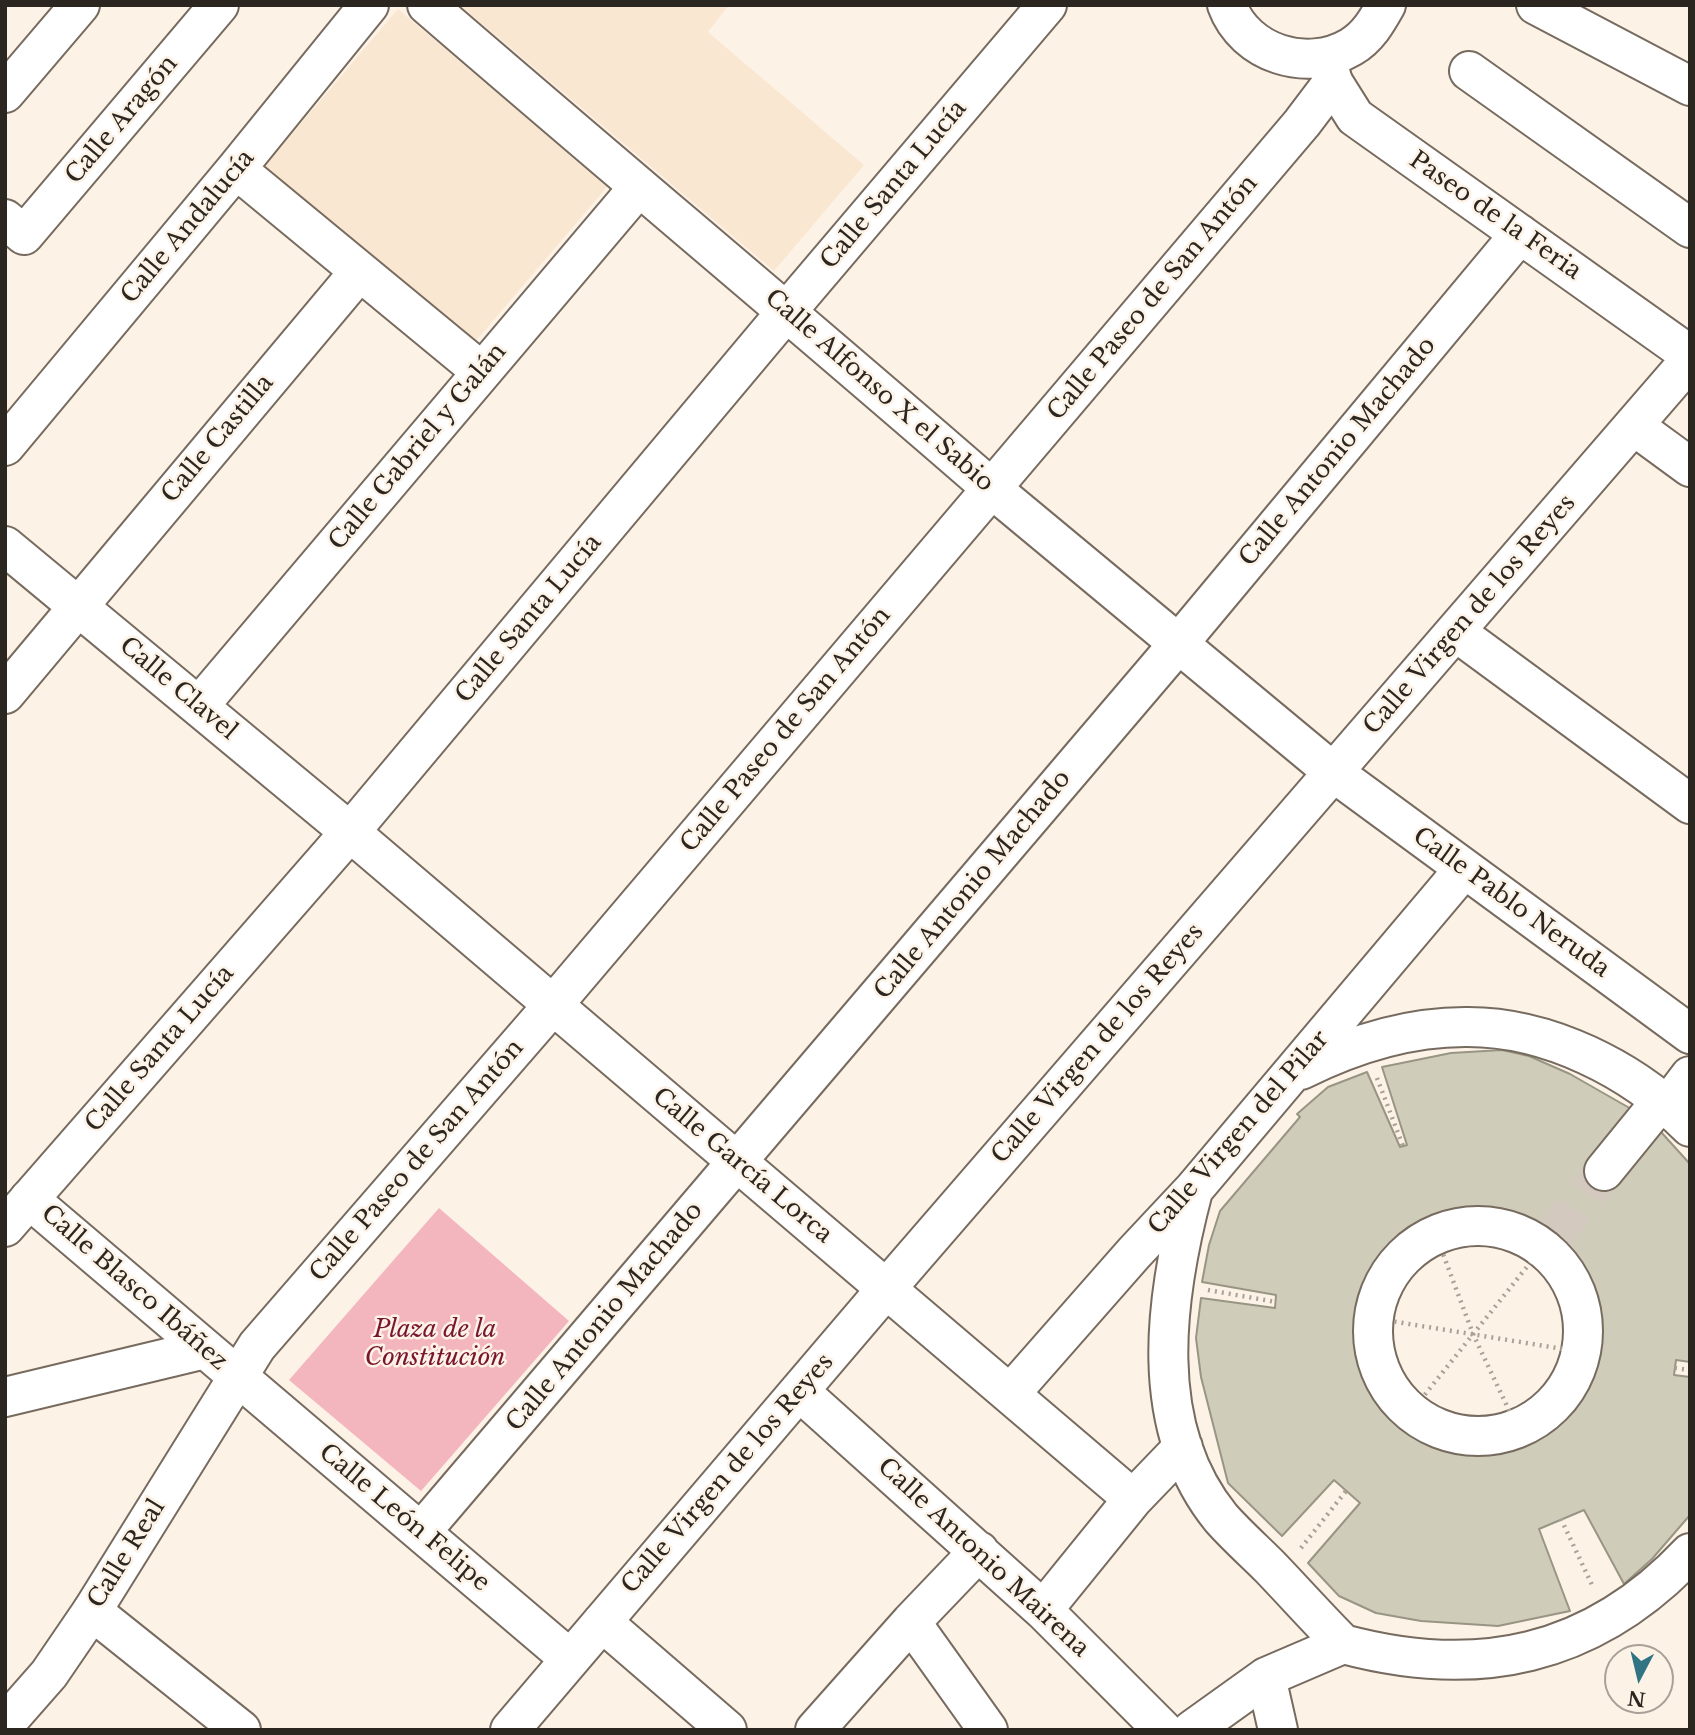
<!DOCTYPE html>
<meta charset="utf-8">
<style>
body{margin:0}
#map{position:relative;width:1695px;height:1735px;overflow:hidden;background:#fdf2e6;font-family:"Libre Baskerville",serif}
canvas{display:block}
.frame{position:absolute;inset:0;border:7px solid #2b2620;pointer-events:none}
.north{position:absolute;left:1604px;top:1644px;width:70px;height:70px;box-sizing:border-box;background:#fdf2e6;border:2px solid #a9a097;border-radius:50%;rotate:187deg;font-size:19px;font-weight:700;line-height:28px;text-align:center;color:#2b2620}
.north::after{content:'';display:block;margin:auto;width:24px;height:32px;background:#317585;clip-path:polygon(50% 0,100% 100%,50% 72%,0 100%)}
</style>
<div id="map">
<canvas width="1695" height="1735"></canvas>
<div class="frame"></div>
<div class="north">N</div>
</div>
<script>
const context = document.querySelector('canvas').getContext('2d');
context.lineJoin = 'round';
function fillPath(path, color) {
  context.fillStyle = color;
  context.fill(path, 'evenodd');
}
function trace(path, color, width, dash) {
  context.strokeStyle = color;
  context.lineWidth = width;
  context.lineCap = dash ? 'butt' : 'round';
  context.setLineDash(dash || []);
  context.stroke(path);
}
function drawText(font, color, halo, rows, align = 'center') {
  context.font = font + ' "Libre Baskerville",serif';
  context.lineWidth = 5;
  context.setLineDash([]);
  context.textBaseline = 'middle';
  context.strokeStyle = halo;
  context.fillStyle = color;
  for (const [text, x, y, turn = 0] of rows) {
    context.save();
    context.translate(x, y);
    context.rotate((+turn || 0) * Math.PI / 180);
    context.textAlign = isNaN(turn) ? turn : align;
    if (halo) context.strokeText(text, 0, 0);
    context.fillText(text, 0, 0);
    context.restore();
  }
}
const built = new Path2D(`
 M460,5H729L708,32L864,165L774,271Z
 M398,9L607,187L474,343L263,168Z`);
const green = new Path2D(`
 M439,1208L569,1321L421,1491L289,1380Z`);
const building = new Path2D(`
 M1502,1050L1529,1056L1570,1074L1633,1110L1661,1132L1690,1164V1362L1676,1360L1674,1375L1690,1377V1515L1652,1559L1624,1584L1584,1510L1539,1529L1570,1611L1498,1626L1421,1621L1376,1613L1339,1596L1308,1563L1360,1503L1334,1480L1282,1536L1228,1483L1201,1377L1196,1338L1201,1298L1275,1308L1276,1295L1202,1282L1209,1245L1220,1211L1300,1117L1297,1114L1328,1087L1367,1072L1400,1147L1407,1145L1382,1067L1451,1053ZM1472,1213L1493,1214L1533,1227L1551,1238L1567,1253L1580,1270L1589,1290L1595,1311L1596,1333L1589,1373L1580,1390L1556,1420L1523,1440L1502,1446L1481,1449L1460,1448L1439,1442L1420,1434L1403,1422L1388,1408L1376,1392L1362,1355L1360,1336V1316L1365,1296L1372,1277L1397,1244L1413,1232L1431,1222L1452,1216Z`);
const streetTunnel = new Path2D(`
 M1551,1238L1604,1171`);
const path = new Path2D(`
 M1377,1078L1403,1146
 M1431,1222L1473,1334L1523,1440
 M1208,1290L1276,1302
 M1360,1316L1594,1354
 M1675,1368L1690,1370
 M1403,1422L1542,1248
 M1561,1519L1593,1587
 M1301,1548L1346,1491`);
const street = new Path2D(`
 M1536,5L1690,86
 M1469,71L1690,228
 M1333,82L1355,117L1690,355
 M5,93L80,5
 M236,169L482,372
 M5,219L24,235L219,5
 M1634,426L1690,467
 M5,446L236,169L369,5
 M991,488L1333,772L1690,1034
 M5,546L350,832L1133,1499
 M1456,632L1690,804
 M5,694L359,272
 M199,706L638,188
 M1301,1070C1351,1045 1408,1027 1465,1027C1547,1026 1633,1069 1690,1127
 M1668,1105L1690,1076
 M1604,1171L1661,1101
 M1193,1191C1165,1297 1146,1426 1221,1518C1236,1535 1254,1551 1270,1567C1294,1592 1318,1619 1343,1644
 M29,1199L570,1659
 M1373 1331a105 105 0 1 1 210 0a105 105 0 1 1-210 0Z
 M799,1391L1043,1610L1163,1730
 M1010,1394L1134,1253L1194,1189L1464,869
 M5,1397L205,1349
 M421,1532L1179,643L1520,234
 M1043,1610L1133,1499L1183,1447
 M92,1611L241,1730
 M602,1622L727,1730
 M911,1622L988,1730
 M1343,1644C1477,1680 1592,1657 1690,1553
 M1266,1677L1278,1730
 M510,1730L886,1289L1690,360
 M815,1730L911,1622L979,1551
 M1192,1730L1266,1677L1343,1644`);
const secondary = new Path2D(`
 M427,5C614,167 804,325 991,488
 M1227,5C1245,54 1307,73 1351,47C1368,37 1377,21 1386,5
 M5,1227L350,832L787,311L1047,5
 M5,1724L49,1674L92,1611L257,1346L553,1005L1302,123L1333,82L1326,57`);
const streetNames = [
 ["Calle Aragón",122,120,-50],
 ["Calle Santa Lucía",894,185,-50],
 ["Paseo de la Feria",1495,216,35],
 ["Calle Andalucía",188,227,-50],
 ["Calle Paseo de San Antón",1153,298,-50],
 ["Calle Alfonso X el Sabio",879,391,41],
 ["Calle Castilla",218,439,-50],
 ["Calle Gabriel y Galán",418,447,-50],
 ["Calle Antonio Machado",1338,452,-50],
 ["Calle Virgen de los Reyes",1470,615,-49],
 ["Calle Santa Lucía",529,619,-50],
 ["Calle Clavel",178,689,40],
 ["Calle Paseo de San Antón",786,730,-50],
 ["Calle Antonio Machado",973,885,-50],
 ["Calle Pablo Neruda",1511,903,36],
 ["Calle Virgen de los Reyes",1098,1044,-49],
 ["Calle Santa Lucía",160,1049,-49],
 ["Calle Virgen del Pilar",1239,1133,-49],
 ["Calle Paseo de San Antón",417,1161,-49],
 ["Calle García Lorca",742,1166,40],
 ["Calle Blasco Ibáñez",134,1288,41],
 ["Calle Antonio Machado",605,1317,-50],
 ["Calle Virgen de los Reyes",728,1474,-49],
 ["Calle León Felipe",404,1518,40],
 ["Calle Real",127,1554,-58],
 ["Calle Antonio Mairena",983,1558,43]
];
const parkNames = [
 ["Plaza de la",435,1330],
 ["Constitución",435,1358]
];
fillPath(built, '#fae7d2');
fillPath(green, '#f3b6be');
fillPath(building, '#cfccba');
trace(building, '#989584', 2);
trace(streetTunnel, '#d3c9be', 38, [38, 19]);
trace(street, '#776b5f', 42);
trace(secondary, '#776b5f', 42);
trace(path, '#a9a197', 4.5, [2, 5]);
trace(street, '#fff', 38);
trace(secondary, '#fff', 38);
drawText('24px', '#2b2620', '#fdf2e6', streetNames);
drawText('italic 24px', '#781632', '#fdf2e6', parkNames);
</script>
